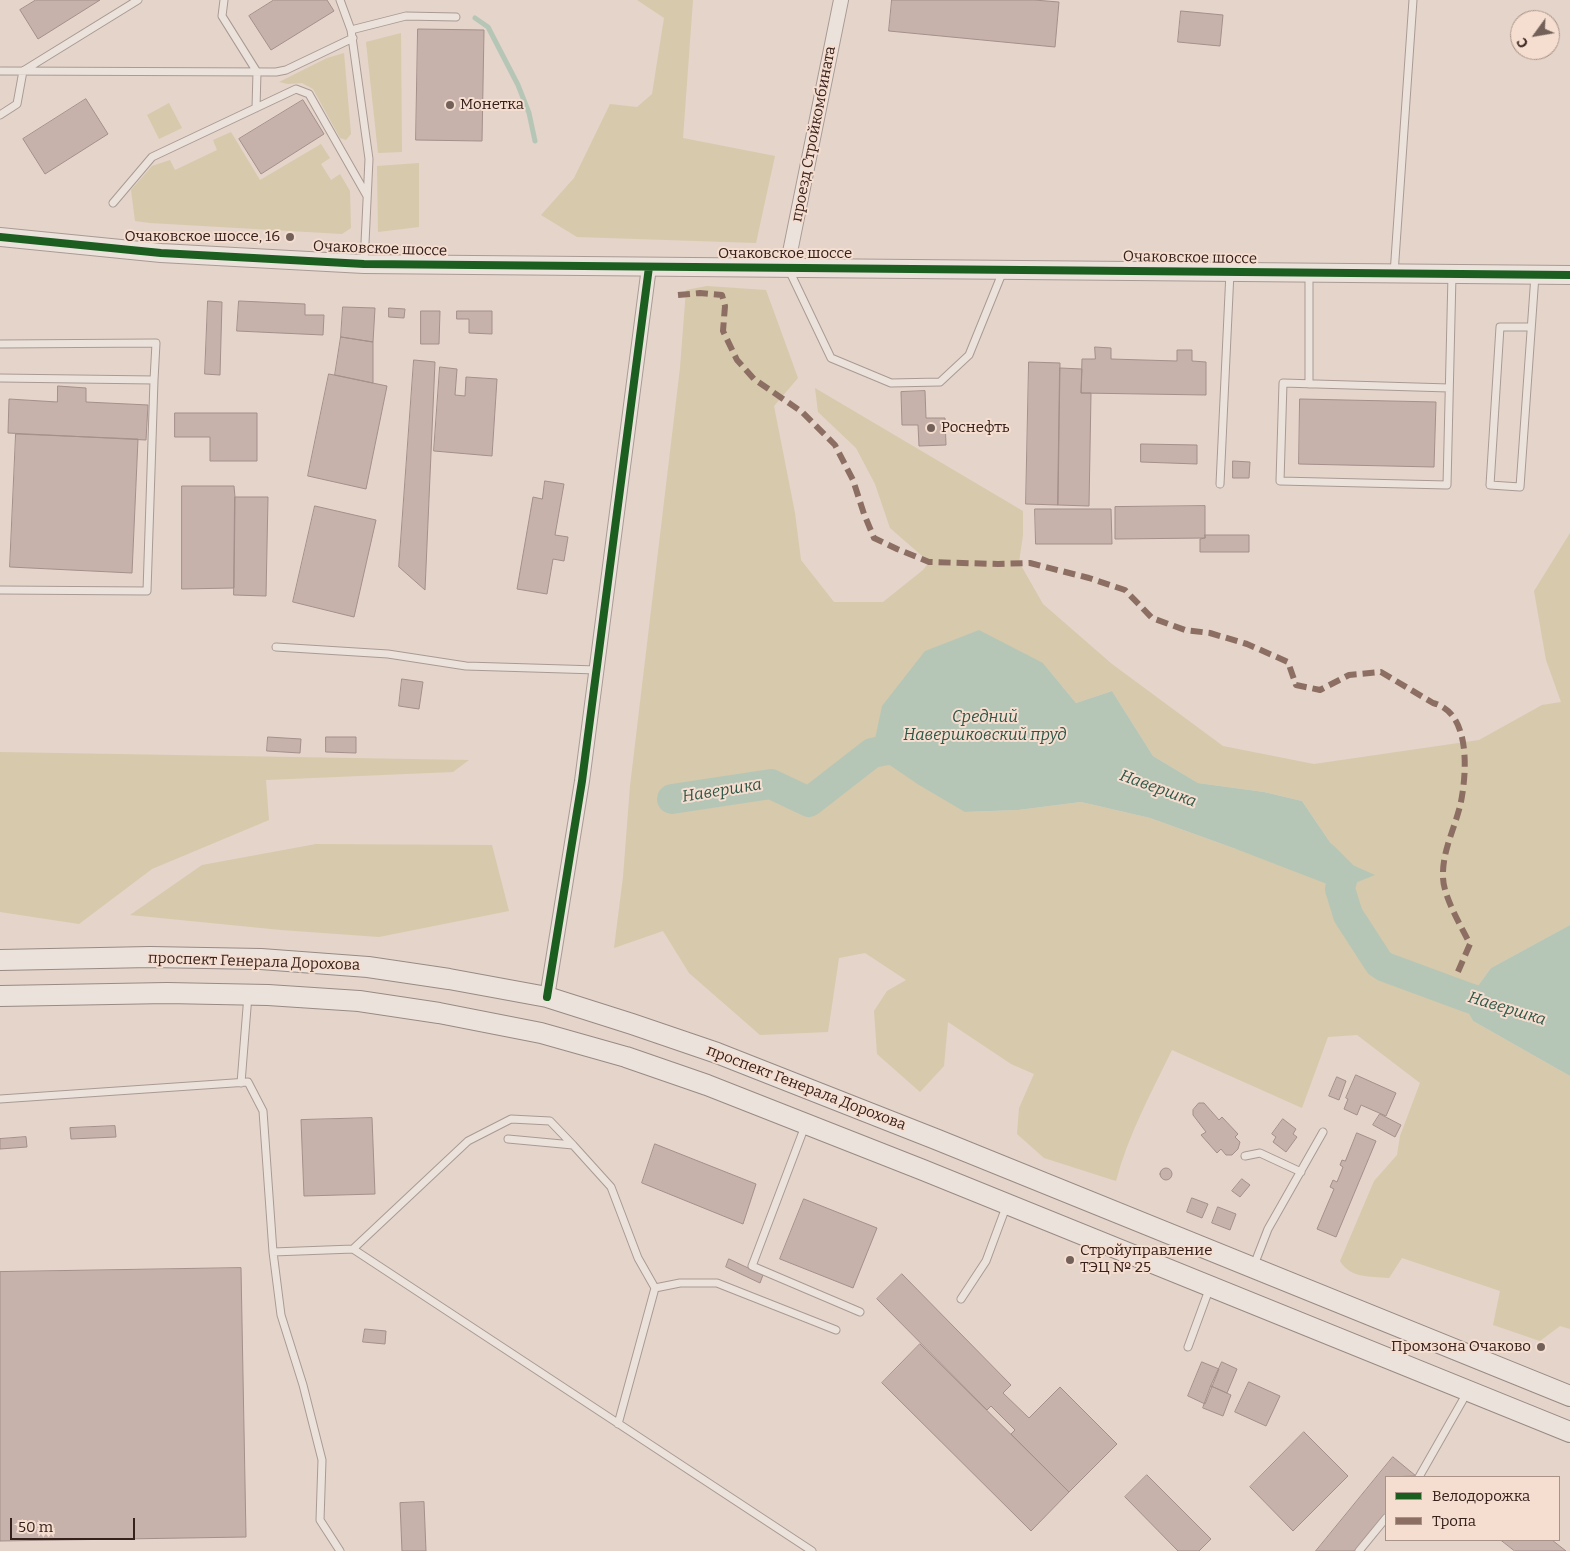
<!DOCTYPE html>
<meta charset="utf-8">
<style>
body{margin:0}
#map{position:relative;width:1570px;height:1551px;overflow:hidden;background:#e4d4ca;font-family:Bitter,serif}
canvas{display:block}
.legend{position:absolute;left:1385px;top:1476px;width:175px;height:65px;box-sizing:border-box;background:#f5ded0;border:1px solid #a99288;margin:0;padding:6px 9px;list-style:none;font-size:15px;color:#36211c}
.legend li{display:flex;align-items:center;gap:10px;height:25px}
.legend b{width:25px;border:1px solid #a99288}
.north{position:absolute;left:1510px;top:10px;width:50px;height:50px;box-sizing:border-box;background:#f5ded0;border:1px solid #a99288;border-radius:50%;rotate:238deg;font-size:14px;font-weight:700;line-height:20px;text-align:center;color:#36211c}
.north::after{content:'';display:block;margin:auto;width:18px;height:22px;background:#736059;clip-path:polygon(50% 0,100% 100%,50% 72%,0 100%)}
.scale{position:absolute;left:10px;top:1518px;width:125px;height:22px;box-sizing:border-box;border:2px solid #36211c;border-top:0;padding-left:6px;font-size:15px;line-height:18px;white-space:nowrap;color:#36211c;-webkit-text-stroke:4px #f5ded0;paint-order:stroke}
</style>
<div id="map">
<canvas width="1570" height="1551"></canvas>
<ul class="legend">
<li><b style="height:6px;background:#1b5e20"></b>Велодорожка</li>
<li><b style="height:6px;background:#8d6e63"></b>Тропа</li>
</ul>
<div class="north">С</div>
<div class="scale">50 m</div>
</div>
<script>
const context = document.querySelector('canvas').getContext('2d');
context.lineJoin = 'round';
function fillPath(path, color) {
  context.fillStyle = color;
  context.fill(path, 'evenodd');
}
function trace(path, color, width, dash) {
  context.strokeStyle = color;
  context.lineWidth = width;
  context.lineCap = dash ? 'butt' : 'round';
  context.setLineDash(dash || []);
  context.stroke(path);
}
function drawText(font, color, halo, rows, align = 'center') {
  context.font = font + ' Bitter,serif';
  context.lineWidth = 4;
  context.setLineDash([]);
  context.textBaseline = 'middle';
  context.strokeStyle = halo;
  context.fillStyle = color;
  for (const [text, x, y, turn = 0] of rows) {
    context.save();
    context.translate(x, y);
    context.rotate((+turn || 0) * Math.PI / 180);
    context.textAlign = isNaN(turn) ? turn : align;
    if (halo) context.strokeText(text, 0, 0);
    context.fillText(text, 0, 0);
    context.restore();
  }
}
const green = new Path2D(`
 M637,0H693L683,138L775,156L756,243L577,237L541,215L574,178L610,104L637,107L652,94L664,18Z
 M401,33L402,152L378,153L366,42Z
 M344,53L351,134L346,140L340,138L313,89L302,83L288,84L279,82L327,58Z
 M169,103L182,128L159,139L147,115Z
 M231,132L260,180L321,144L330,158L321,164L331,180L340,174L350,191L351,228L342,234L150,223L135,221L131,190L152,166L170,160L175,170L217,150L213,140Z
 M419,163V227L378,232L377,166Z
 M707,286L766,290L798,378L774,406L795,513L801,560L834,602H883L923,570L929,562L890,528L875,484L856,448L818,412L815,388L1023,511V535L1019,562L1043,604L1112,664L1223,746L1314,764L1479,740L1542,705L1561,702L1546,660L1534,591L1570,533V925L1491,968L1464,1005L1473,1021L1570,1076V1329L1560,1326L1540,1341L1493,1325L1500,1291L1402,1258L1389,1278C1370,1276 1351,1279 1340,1261L1374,1181L1397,1155L1400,1136L1420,1083L1357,1035L1328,1037L1302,1108L1172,1050C1151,1093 1128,1135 1116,1181L1044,1158L1017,1134L1019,1108L1034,1074L1011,1064L948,1022L944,1066L920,1092L877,1054L874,1011L887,991L906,980L865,953L839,958L828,1032L760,1035L689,973L663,931L614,948L623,877L630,786L680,368L686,290ZM1043,663L1076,703L1112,691L1153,756L1198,783L1264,792L1302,801L1342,860L1374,875L1236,849L1150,818L1081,802L1018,810L965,812Z
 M0,752L469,760L453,772L266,780L269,820L152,869L79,924L0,912Z
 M316,844L492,845L509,911L379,937L281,930L130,915L202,865Z`);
const water = new Path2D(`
 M979,630L1043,663L1076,703L1112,691L1153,756L1198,783L1264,792L1302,801L1342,860L1375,875L1340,889L1236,849L1150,818L1081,802L1018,810L965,812L919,785L872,753L882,706L925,651Z
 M1570,925V1076L1473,1021L1464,1005L1491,968Z`);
const stream = new Path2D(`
 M475,18L488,27L518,85L529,113L535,141`);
const river = new Path2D(`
 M672,799L771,784L809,802L872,753L911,745
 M1324,857L1343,876L1340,889L1348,915L1379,963L1385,967L1469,998L1570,1029`);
const building = new Path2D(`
 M36,0H100L38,39L20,10Z
 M274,0H327L334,11L271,50L249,16Z
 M892,0H1034L1059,2L1055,47L889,31Z
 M1181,11L1223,15L1220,46L1178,42Z
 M418,29L484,30L482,141L416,140Z
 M86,99L108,134L45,174L23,139Z
 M303,100L324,134L261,174L239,139Z
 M208,301L222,302L220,375L205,374Z
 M239,301L305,304V315H324L323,335L237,331Z
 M343,307L375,308L373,342L341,337Z
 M389,308L405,309L404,318L389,317Z
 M421,311H440L439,344H421Z
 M457,311H492V334L469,333V319H457Z
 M341,337L373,342V383L335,375Z
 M1095,347L1111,348V359L1177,361V350H1192V361L1206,362V395L1081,393L1082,359H1095Z
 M414,360L435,362L425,590L399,567Z
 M1029,362L1060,363L1058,505L1026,504Z
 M440,367L457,369L455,395L465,396L466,377L497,379L492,456L434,451Z
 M1060,368L1082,369L1081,393H1091L1089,506L1058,505Z
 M329,374L387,386L366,489L308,476Z
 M58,386L86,388V402L148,405L146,440L8,433L9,399L57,402Z
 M925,391L926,418H945L946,445L919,446L918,425H902L901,392Z
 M1300,399L1436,402L1434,467L1299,464Z
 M175,413H257V461H210V437H175Z
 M16,434L138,439L132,573L10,567Z
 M1141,444L1197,445V464L1141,462Z
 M1233,461L1250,462L1249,478H1233Z
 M545,481L564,484L555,535L568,537L564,561L553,559L547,594L517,589L533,497L542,499Z
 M182,486H234L235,497L234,588L182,589Z
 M235,497H268L266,596L234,595Z
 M315,506L376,520L354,617L293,602Z
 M1205,506V538L1115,539V507Z
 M1035,509H1111L1112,544H1036Z
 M1205,535H1249V552H1200V539L1205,538Z
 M402,679L423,682L419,709L399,706Z
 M268,737L301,739L300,753L267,751Z
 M326,737H356V753L326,752Z
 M1356,1075L1396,1093L1386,1116L1361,1105L1357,1115L1344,1109L1348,1099L1346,1098Z
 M1337,1077L1346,1081L1339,1100L1329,1096Z
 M1199,1103H1204L1219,1120L1222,1117L1238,1134L1235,1137L1240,1142L1238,1149L1232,1155H1226L1221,1149L1217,1153L1201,1135L1206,1132L1193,1115V1110Z
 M1380,1114L1401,1125L1395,1137L1373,1125Z
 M372,1118L375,1194L304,1196L301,1120Z
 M1283,1119L1296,1129L1293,1134L1297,1137L1286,1152L1273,1142L1276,1137L1272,1134Z
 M115,1126L116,1137L71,1139L70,1128Z
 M1357,1133L1376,1141L1336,1237L1317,1229L1334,1189L1330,1187L1333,1180L1337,1182L1343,1167L1340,1165L1342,1160L1345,1161Z
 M26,1137L27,1147L0,1149V1139Z
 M655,1144L756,1184L743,1224L642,1183Z
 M1160 1174a6 6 0 1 1 12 0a6 6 0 1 1-12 0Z
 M1242,1179L1250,1185L1240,1197L1232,1191Z
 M1192,1198L1208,1204L1202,1218L1187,1212Z
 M804,1199L877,1228L853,1288L780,1259Z
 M1218,1207L1236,1214L1230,1230L1212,1223Z
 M729,1259L763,1275L760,1283L726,1267Z
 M241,1268L246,1537L0,1541V1272Z
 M902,1274L1011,1385L1003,1393L1029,1418L1060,1387L1117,1444L1069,1492L1011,1434L1015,1430L991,1406L987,1410L877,1299Z
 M365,1329L386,1331L385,1344L363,1342Z
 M920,1344L1069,1492L1031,1531L882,1383Z
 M1202,1362L1219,1369L1205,1404L1188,1396Z
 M1222,1362L1237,1369L1227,1393L1211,1386Z
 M1249,1382L1280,1396L1266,1426L1235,1412Z
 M1211,1386L1231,1395L1223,1416L1203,1408Z
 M1304,1432L1348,1476L1293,1531L1250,1487Z
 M1393,1457L1416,1476L1386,1477V1513L1355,1551H1316Z
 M1147,1475L1211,1539L1199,1551H1178L1125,1497Z
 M424,1502L426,1551H402L400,1503Z
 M1501,1540H1552L1566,1551H1515Z`);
const service = new Path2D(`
 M224,0L222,16L257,72L256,108
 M340,0L351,30L369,159L364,264
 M351,30L406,16L456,17
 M0,71L276,72L286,70L353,38
 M0,115L17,104L23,71L138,0
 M113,203L152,157L296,89L309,94L367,196
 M789,270L831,358L891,383L940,382L969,355L1003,271
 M1394,274L1413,0
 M1531,327H1500L1490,485L1520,487L1535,275
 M0,344L156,343L154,380
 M0,378L154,380L147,591L0,590
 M1309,384V273
 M1449,388L1283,383L1280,481L1447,485L1452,275
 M1220,484L1230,272
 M276,647L388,654L466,666L597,670
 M241,1083L248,995
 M0,1099L248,1082L263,1111L273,1252L281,1315L303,1385L322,1460L320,1520L340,1551
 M805,1126L752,1266L860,1312
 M508,1139L573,1145L611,1187L638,1258L655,1288L618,1424
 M1245,1156L1260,1153L1301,1172
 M353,1249L468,1141L511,1119L550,1121L573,1145
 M273,1252L353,1249L812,1551
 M1254,1265L1268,1229L1323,1132
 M655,1288L680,1283H717L836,1330
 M961,1299L986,1261L1006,1207
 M1188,1347L1210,1287
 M1419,1477L1468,1391
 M1359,1551L1386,1518`);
const minor = new Path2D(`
 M787,267L841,0
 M547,997L582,781L649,267`);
const tertiary = new Path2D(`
 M0,237L161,253L364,264L1570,275`);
const secondary = new Path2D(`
 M0,960L150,957L261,959L368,967L449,979L547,997L632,1024L717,1053L938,1140L1570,1396
 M0,996L167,993L268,995L359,1001L439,1013L541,1033L626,1057L707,1085L923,1170L1570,1432`);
const quiet = new Path2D(`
 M678,295L700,293L722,295L725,306L723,331L737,360L754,379L802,412L835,445L853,480L864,514L874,538L897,549L929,562L998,564L1030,563L1089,578L1125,590L1152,618L1185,630L1210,633L1247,644L1288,662L1296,685L1320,690L1349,675L1381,672L1433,703C1469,712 1467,766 1462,796C1458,823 1442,848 1443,877C1443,896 1462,928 1470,944L1457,974`);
const cycleway = new Path2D(`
 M0,237L161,253L364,264L1570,275
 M547,997L582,781L649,267`);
const markers = [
 [450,105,5,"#736059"],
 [290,237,5,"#736059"],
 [931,428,5,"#736059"],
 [1070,1260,5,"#736059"],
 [1541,1347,5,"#736059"]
];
const poiNames = [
 ["Монетка",460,105],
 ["Очаковское шоссе, 16",280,237,"right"],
 ["Роснефть",941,428],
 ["Стройуправление",1080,1251],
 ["ТЭЦ № 25",1080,1268],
 ["Промзона Очаково",1531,1347,"right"]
];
const streetNames = [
 ["проезд Стройкомбината",814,134,-79],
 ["Очаковское шоссе",380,249,2],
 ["Очаковское шоссе",785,254],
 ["Очаковское шоссе",1190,258,1],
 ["проспект Генерала Дорохова",254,962,2],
 ["проспект Генерала Дорохова",806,1088,21]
];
const waterNames = [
 ["Средний",985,718],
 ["Навершковский пруд",985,736],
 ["Навершка",1158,789,20],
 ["Навершка",722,791,-9],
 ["Навершка",1507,1009,17]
];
fillPath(green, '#d7c9ac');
fillPath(water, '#b6c6b6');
trace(stream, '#b6c6b6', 5);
trace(river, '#b6c6b6', 30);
fillPath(building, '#c7b1ab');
trace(building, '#a48f8a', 1);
trace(service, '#a99a94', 9);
trace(minor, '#a99a94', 16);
trace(tertiary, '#a99a94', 20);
trace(secondary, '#988a84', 22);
trace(service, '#ece2dc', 7);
trace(minor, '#ece2dc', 14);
trace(tertiary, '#ece2dc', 18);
trace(secondary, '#ece2dc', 20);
trace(quiet, '#8d6e63', 6, [12, 6]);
trace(cycleway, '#1b5e20', 8);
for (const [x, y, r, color] of markers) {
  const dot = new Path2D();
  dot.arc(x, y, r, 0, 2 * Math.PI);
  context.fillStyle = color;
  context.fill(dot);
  trace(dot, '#f5ded0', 2);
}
drawText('15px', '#36211c', '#f5ded0', poiNames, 'left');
drawText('15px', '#36211c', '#f5ded0', streetNames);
drawText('italic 16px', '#2c5646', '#f5ded0', waterNames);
</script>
